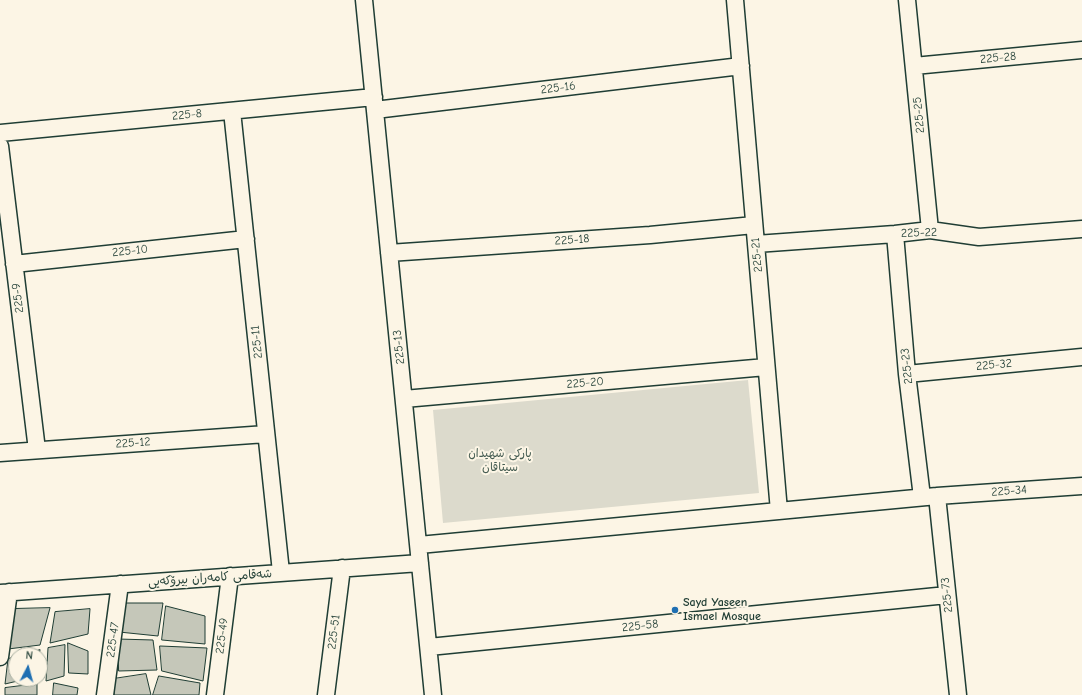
<!DOCTYPE html>
<meta charset="utf-8">
<style>
body{margin:0}
#map{position:relative;width:1082px;height:695px;overflow:hidden;background:#fcf5e5;font-family:"Comic Neue",sans-serif}
canvas{display:block}
.north{position:absolute;left:8px;top:647px;width:40px;height:40px;box-sizing:border-box;background:#fcf5e5;border:1px solid #a4ab9e;border-radius:50%;rotate:6deg;font-size:11px;font-weight:700;line-height:16px;text-align:center;color:#1f3d34}
.north::after{content:'';display:block;margin:auto;width:14px;height:18px;background:#1f6fb2;clip-path:polygon(50% 0,100% 100%,50% 72%,0 100%)}
</style>
<div id="map">
<canvas width="1082" height="695"></canvas>
<div class="north">N</div>
</div>
<script>
const context = document.querySelector('canvas').getContext('2d');
context.lineJoin = 'round';
function fillPath(path, color) {
  context.fillStyle = color;
  context.fill(path, 'evenodd');
}
function trace(path, color, width, dash) {
  context.strokeStyle = color;
  context.lineWidth = width;
  context.lineCap = dash ? 'butt' : 'round';
  context.setLineDash(dash || []);
  context.stroke(path);
}
function drawText(font, color, halo, rows, align = 'center') {
  context.font = font + ' "Comic Neue","Playpen Sans Arabic",sans-serif';
  context.lineWidth = 4;
  context.setLineDash([]);
  context.textBaseline = 'middle';
  context.strokeStyle = halo;
  context.fillStyle = color;
  for (const [text, x, y, turn = 0] of rows) {
    context.save();
    context.translate(x, y);
    context.rotate((+turn || 0) * Math.PI / 180);
    context.textAlign = isNaN(turn) ? turn : align;
    if (halo) context.strokeText(text, 0, 0);
    context.fillText(text, 0, 0);
    context.restore();
  }
}
const green = new Path2D(`
 M748,380L759,493L443,523L433,410Z`);
const building = new Path2D(`
 M121,603H163L158,636L119,632Z
 M166,606L205,616V644L162,640Z
 M50,608L40,645L8,649L11,609Z
 M90,609L88,634L50,643L55,612Z
 M118,639L153,640L157,670L119,671Z
 M68,643L88,651V674L69,673Z
 M65,645L64,676L46,681L48,648Z
 M160,646L207,648L203,681L162,671Z
 M40,650L39,655H22Z
 M16,657V679H26L5,684L8,659Z
 M146,674L151,695H114L113,679Z
 M159,676L200,683L199,695H153Z
 M54,683L78,688L77,695H53Z
 M37,684V695H5V688Z`);
const minor = new Path2D(`
 M364,0L433,695
 M735,0L779,511
 M907,0L930,230
 M914,66L1082,50
 M375,110L741,66
 M232,111L281,572
 M0,133L374,97
 M0,146L37,450
 M895,234L907,374L922,497
 M756,244L895,234L930,230L979,237L1082,229
 M389,253L650,235L754,225
 M14,264L246,239
 M907,374L1082,357
 M404,399L766,367
 M0,453L266,434
 M937,496L958,695
 M419,545L937,496L1082,486
 M0,593L420,563
 M429,647L947,595
 M0,657L9,592
 M105,695L120,584
 M215,695L230,576
 M326,695L342,568`);
const markers = [
 [675,610,4,"#1f6fb2"]
];
const streetNames = [
 ["225-28",998,58,-5],
 ["225-16",558,88,-7],
 ["225-8",187,115,-5],
 ["225-25",919,115,-95],
 ["225-22",919,233,-2],
 ["225-18",572,240,-4],
 ["225-10",130,251,-6],
 ["225-21",757,255,-95],
 ["225-9",18,298,-97],
 ["225-11",257,342,-96],
 ["225-13",399,347,-96],
 ["225-32",994,365,-5],
 ["225-23",907,366,-96],
 ["225-20",585,383,-5],
 ["225-12",133,443,-4],
 ["225-34",1009,491,-4],
 ["شه‌قامی كامەران بیرۆكەیی",210,578,-4],
 ["225-73",947,595,-96],
 ["225-58",640,626,-6],
 ["225-51",334,632,-83],
 ["225-49",222,636,-83],
 ["225-47",113,640,-82]
];
const parkNames = [
 ["پارکی شهیدان",500,454],
 ["سیتاقان",500,468]
];
const poiNames = [
 ["Sayd Yaseen",683,603],
 ["Ismael Mosque",683,617]
];
fillPath(green, '#dcdacc');
fillPath(building, '#c5c7b9');
trace(building, '#1f3d34', 1);
trace(minor, '#1f3d34', 19);
trace(minor, '#fcf5e5', 16);
for (const [x, y, r, color] of markers) {
  const dot = new Path2D();
  dot.arc(x, y, r, 0, 2 * Math.PI);
  context.fillStyle = color;
  context.fill(dot);
  trace(dot, '#fcf5e5', 1.5);
}
drawText('12px', '#1f3d34', '#fcf5e5', streetNames);
drawText('12px', '#455c52', '#fcf5e5', parkNames);
drawText('bold 12px', '#1f3d34', '#fcf5e5', poiNames, 'left');
</script>
